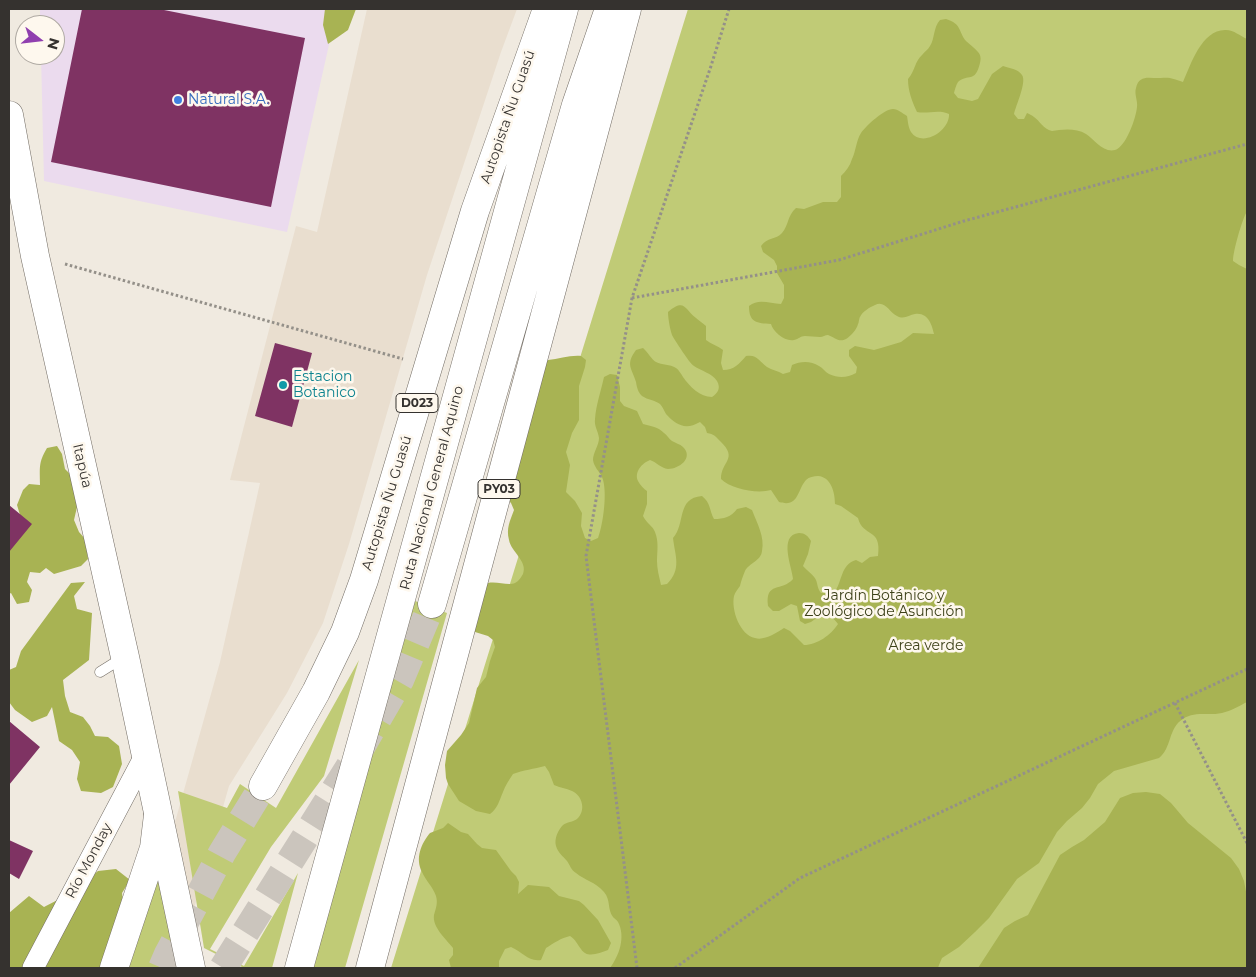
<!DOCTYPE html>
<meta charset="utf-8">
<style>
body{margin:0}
#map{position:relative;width:1256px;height:977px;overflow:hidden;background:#f0eae0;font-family:Montserrat,sans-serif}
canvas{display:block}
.frame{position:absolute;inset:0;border:10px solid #35322f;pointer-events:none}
.north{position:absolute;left:15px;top:15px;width:50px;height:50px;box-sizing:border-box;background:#fef8ee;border:1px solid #aea9a2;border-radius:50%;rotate:106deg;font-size:14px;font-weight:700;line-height:20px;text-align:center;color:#35322f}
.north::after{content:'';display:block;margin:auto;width:18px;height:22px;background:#903faf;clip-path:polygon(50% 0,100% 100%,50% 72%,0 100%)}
</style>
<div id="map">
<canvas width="1256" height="977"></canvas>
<div class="frame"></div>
<div class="north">N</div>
</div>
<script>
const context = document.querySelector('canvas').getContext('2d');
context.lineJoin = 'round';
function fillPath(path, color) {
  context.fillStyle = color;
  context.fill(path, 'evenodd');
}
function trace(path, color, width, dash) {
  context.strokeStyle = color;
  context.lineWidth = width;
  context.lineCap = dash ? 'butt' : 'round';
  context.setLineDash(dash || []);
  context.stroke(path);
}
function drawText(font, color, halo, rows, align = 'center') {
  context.font = font + ' Montserrat,sans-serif';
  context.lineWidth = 5;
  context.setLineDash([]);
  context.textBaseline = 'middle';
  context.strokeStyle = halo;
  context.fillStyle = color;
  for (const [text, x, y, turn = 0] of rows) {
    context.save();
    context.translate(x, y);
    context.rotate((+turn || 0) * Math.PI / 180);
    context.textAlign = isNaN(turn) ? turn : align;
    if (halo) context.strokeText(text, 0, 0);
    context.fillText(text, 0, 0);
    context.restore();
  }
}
const industrial = new Path2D(`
 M40,9H337L287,232L44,181L41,55H55V25H40Z`);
const built = new Path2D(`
 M367,9H517L501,52L427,275L349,544L323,623L287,693L229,786L177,968H134L220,662L260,483L230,480L296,226L317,232Z`);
const green = new Path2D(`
 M688,9H1247V968H391Z
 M415,601L447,613L345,968H313Z
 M359,660L324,776L271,847L210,949L244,966L298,873L272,968H242V967L204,948L178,791L227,808L240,784L276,808Z
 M158,873L183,968H126Z`);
const forest = new Path2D(`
 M325,9H356L348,30L328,44L323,25Z
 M946,19C962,24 958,31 966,41C970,45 975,48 978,52C981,55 981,59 980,63C975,84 968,73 958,82C956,85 955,89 954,93L958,98L972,101L978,99L992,74L1003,66C1009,68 1018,69 1022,75C1027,82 1016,105 1014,114L1018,119H1024L1027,113C1029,114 1032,115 1034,117C1040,121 1043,129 1052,131C1054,131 1057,130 1059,130C1068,129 1078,129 1086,134C1094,139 1103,153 1115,150C1126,147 1136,118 1137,107C1138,101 1134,94 1136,88C1139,73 1152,79 1161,78C1171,77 1173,79 1183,82C1191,64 1202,29 1226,30C1234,30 1240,36 1247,39V211C1242,220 1233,251 1233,261L1239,265L1247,269V702C1239,706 1231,711 1222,713C1209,716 1195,711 1183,719C1168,728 1172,748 1159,758L1114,771L1098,784L1090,798L1082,808L1067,821L1057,832L1039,863L1017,879L989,918L975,932L959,947L942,958L939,965L938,968H610C619,956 626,937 618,922C616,919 615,919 613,917C607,909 611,900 604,892C594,881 586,881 576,873C571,870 570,865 567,861C563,856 558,853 556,846C554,839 558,830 563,825C567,822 573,822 577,819C586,811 583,796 572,791C566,788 560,788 554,785L549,772L545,766C534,769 523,770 513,774C509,780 505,786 503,792C499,801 498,808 490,814L476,811L459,801L448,784L446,778L445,765L447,751L461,735L469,723L477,688L486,677L490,661L495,647L493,640L488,636L475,632L471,627L474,607L488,583C497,581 508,586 515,583C519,581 521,577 523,574C528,561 511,552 509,540C506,528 510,521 514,510L511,503L506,498L543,365L548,360C559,359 570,355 581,356L586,360L585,367L579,386V420L572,433L566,452L570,465L566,492L575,501L582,513L581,526L585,538L591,541L598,538C603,525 608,491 602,477C599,471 594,467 593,460C593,453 599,445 599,438C598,431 594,426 595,419C596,405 601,391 604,377L610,374L617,375L620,387V401L624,406L637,411L643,424C651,426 658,427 664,433C667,435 669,439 672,441C675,443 680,444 683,447C694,458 679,469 668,469C661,468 656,462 650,460C642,463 634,472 638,481C640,485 644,489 647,491V504L643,516C647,524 653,526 655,532C659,542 657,551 657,561C657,569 659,576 661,585L667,584C682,569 675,556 673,538C686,524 676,498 702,496C711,503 709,510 714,519C724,519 731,517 737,509L746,507L752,510C757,523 765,537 762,551C761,561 749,563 745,571C743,576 741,581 740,586C738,589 735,592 734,596C731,610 740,635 755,638C764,641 776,633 784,628L790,631L804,645C817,645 831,635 838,624C834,618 830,616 822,614L811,622L805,624L800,621L797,606L791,604L779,611H773L768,606C765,581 782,592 793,579C792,567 778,535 799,533C805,533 808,536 811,541L808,554L803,566C807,571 814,575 816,580C818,585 817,588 821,593H834C843,581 840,565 856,560L862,563L870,557L878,556C882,527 863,538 858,518L841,506L835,504C835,492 831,477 818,476C814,476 809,477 806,480C797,490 799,508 779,502L771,490C757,494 731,489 721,479C721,461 739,459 720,441C715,436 714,434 707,433L705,427L700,422C686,430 677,426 666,414C664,411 663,407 660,404C655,400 648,400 642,396C638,392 637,388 636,382C632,368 625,365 636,350L643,348C647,351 652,360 656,362C662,365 670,364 676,368C679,370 681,374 683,377C690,387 700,397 712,397C718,393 721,388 717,381C712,373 701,371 694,366C690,364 674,339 672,335C670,329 668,318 668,312C685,298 684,309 696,318C699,321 703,323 706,326V340C711,344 718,346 723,350L721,363L723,370C734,370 739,364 746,356C757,354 759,361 767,367C772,370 778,371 783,374L790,372L792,365C801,361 811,361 819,366C823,368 825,372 829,374C838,378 847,378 856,373L857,367L849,356V350L855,346L874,350L881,348L901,342L913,333L934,334C932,325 928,312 915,314C909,315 904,320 897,316C889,312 885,300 875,305C870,307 862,312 860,317C859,318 859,323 858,324C857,329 851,336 846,339C839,343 834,337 828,335C825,335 823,337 820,337C815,337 810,336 805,336C800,336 799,339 794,340C785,342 773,332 771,324C757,323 749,323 749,306C759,298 770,304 781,304L784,298V285L777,273V266L774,260L763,252L761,246C767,237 776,240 782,233C789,225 787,216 796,208L804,209L823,202H837L841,197V176C846,171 850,166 852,159C856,151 856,141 861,133C866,126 884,109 893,109C898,109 902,113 907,116C908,121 908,127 911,132C922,148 950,131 949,114C939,109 928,114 917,112C912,101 908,91 908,79C915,71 915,61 922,55C925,51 928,50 930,46C935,38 933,28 940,20Z
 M57,446L62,454L65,469L70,474L77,507L74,520L79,532L86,540L88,559L81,566L54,574L46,568L40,573L30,572L27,582L32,590L29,602L17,604L11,593L9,594V542L20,515L17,505L23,490L29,484L40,485C40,468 38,463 47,448Z
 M85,582L74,596L77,609L92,613L89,660L63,680L65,696L70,712L83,717L90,726L95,736L108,737L119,746L122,764L113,787L101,793L81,791L77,779L80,762L72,750L59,741L52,707L47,716L32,722L15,710L9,702V670L16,667L21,651L71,583Z
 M1146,792L1160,794L1171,803L1188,823L1231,858L1239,869L1244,881L1247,897V968H978L1004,928L1015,921L1028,915L1060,855L1072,847L1084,840L1105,822L1120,798L1133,793Z
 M448,823L461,832L468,834L477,844L482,848L496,850L511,871L516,876L519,882L518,894L528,885L549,887L559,896L579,901L584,905L598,920L611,943L608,950C599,953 587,959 581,949C577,944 576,940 570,936C561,938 554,943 546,948L541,960C528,962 523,952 511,947L505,949L499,961V968H451L449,960L453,955V948C446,939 432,927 434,915C436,908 438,903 436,896C433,887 426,881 422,872C415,858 421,844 430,833L443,828Z
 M116,869L130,880L122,893L124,909L103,968H9V913L29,896L44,907L73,892L98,871Z`);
const building = new Path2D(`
 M82,9H159L305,38L271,207L51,162Z
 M275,343L312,353L292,427L255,416Z
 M9,505L32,524L9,552Z
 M9,721L40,747L9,785Z
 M9,840L33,851L19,879L9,873Z`);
const highwayTunnel = new Path2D(`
 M162,968L168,954L222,853L263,786
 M223,968L353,761L400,680L432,604`);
const path = new Path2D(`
 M65,264L403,359
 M632,298L839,260L964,221L1247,144
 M1175,703L1247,843
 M637,968L586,556L632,298L711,66L729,9
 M675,968L800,878L1247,669`);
const lane = new Path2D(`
 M100,672L124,657`);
const street = new Path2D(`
 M33,968L146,754`);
const secondary = new Path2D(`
 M9,115L35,256L125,657L191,968`);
const highway = new Path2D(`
 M432,604L576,105L609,9
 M263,786L316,692L345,632L364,580L475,211L547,9
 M114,968L154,848L158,815
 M299,968L564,9
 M370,968L627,9`);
const markers = [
 [178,100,5,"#3f7fe0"],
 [283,385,5,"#0f9aa8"]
];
const shields = [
 [417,403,42],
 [499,489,42]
];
const shieldNames = [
 ["D023",417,403],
 ["PY03",499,489]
];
const shopNames = [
 ["Natural S.A.",188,100]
];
const streetNames = [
 ["Autopista Ñu Guasú",508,117,-71],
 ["Itapúa",82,466,77],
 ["Ruta Nacional General Aquino",432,488,-75],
 ["Autopista Ñu Guasú",387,503,-73],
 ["Río Monday",89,861,-62]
];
const cultureNames = [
 ["Estacion",293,377],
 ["Botanico",293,393]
];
const parkNames = [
 ["Jardín Botánico y",884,596],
 ["Zoológico de Asunción",884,612],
 ["Area verde",926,646]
];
fillPath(industrial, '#ebdbee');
fillPath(built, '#e9decf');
fillPath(green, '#c0cb76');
fillPath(forest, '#a8b353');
fillPath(building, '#7f3363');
trace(highwayTunnel, '#cbc5bd', 28, [28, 14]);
trace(lane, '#746e66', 11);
trace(street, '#746e66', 22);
trace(secondary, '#746e66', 29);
trace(highway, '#746e66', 29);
trace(path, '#949089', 3, [2.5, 2.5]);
trace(lane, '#fff', 10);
trace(street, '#fff', 21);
trace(secondary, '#fff', 28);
trace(highway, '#fff', 28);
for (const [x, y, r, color] of markers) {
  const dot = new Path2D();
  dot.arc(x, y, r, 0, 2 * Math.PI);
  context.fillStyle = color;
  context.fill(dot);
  trace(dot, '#fef8ee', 2);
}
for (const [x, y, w] of shields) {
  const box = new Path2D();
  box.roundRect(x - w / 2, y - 9.5, w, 19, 4);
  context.fillStyle = '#fef8ee';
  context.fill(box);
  trace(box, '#35322f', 1);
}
drawText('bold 12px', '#35322f', null, shieldNames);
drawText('14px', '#366cbe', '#fef8ee', shopNames, 'left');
drawText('14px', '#35322f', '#fef8ee', streetNames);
drawText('14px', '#0d838f', '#fef8ee', cultureNames, 'left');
drawText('14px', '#3d4119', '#fef8ee', parkNames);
</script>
